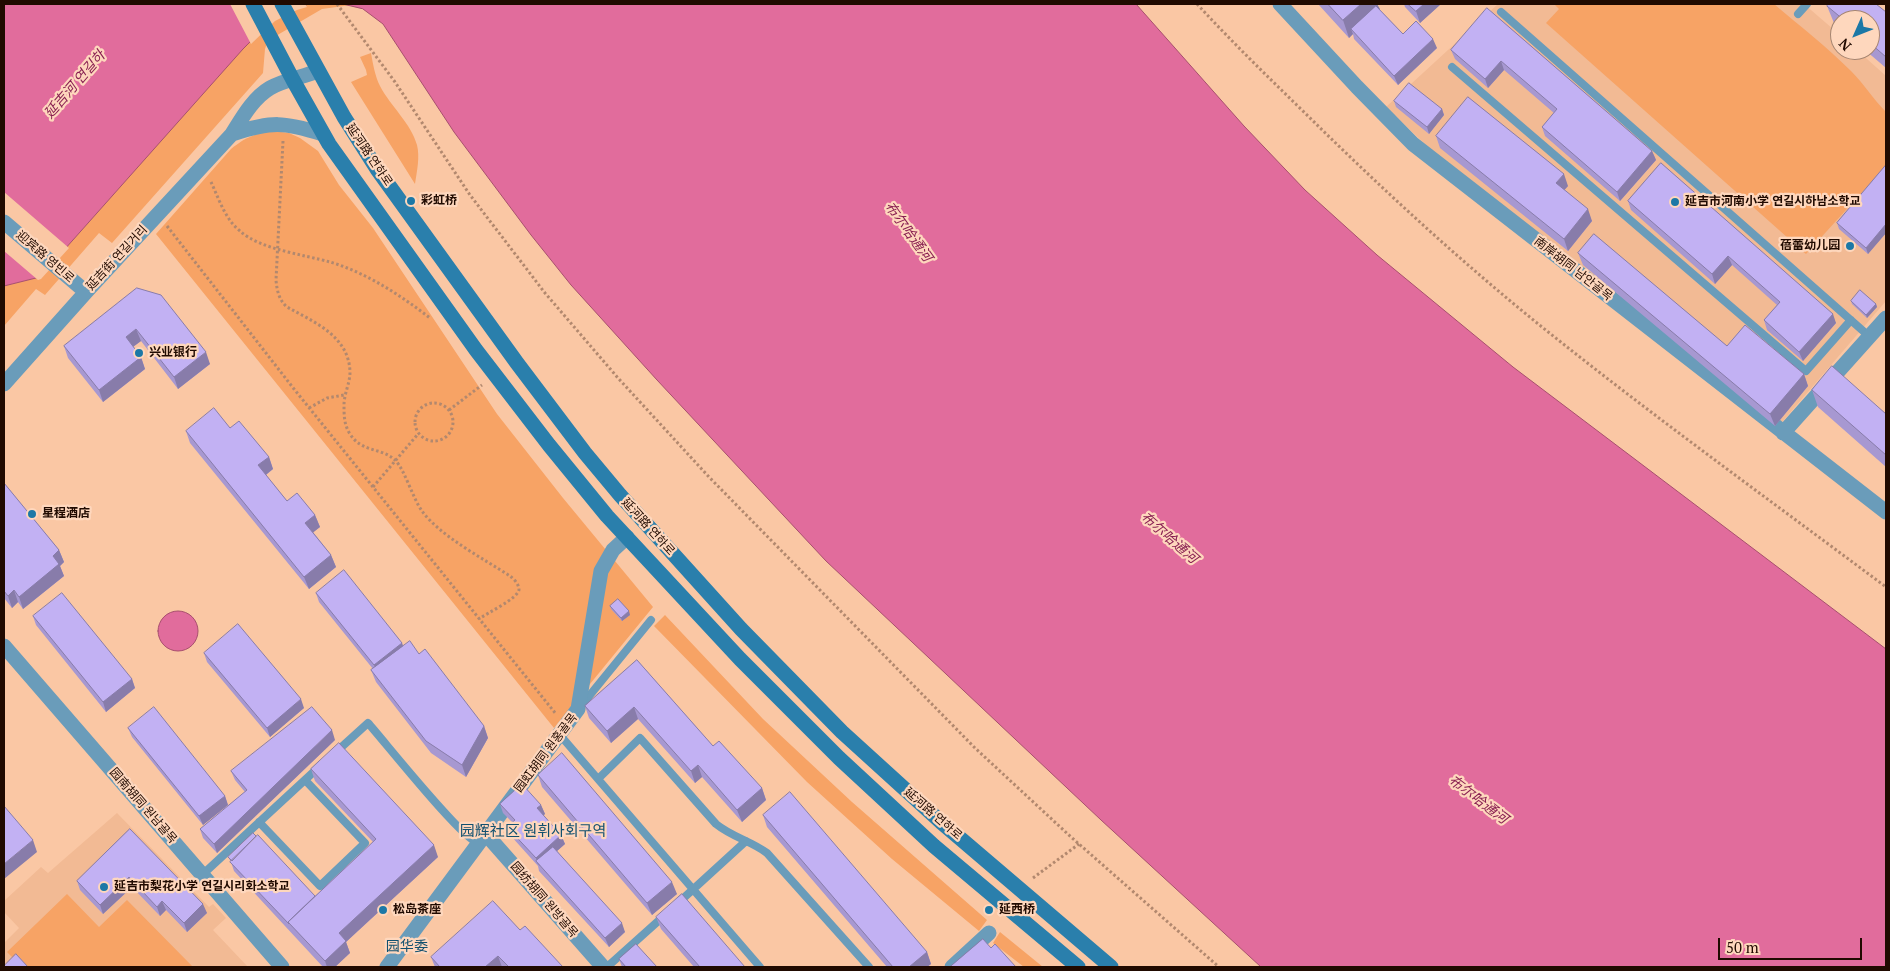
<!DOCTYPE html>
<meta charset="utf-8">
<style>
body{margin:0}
#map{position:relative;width:1890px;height:971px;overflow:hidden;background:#fac7a4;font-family:"PT Serif",serif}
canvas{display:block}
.frame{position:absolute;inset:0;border:5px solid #200a00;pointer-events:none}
.north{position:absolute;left:1830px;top:10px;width:50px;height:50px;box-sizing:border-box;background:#fed7bd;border:1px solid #a58571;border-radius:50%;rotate:226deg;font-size:14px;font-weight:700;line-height:20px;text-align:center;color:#200a00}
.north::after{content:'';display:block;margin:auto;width:18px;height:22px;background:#1c78a6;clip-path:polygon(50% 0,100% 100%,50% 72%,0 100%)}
.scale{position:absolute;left:1718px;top:938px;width:144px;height:22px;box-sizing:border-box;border:2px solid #200a00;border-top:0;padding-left:6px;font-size:15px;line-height:18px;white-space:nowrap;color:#200a00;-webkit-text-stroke:4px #fed7bd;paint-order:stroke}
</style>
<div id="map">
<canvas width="1890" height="971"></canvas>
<div class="frame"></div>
<div class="north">N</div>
<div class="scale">50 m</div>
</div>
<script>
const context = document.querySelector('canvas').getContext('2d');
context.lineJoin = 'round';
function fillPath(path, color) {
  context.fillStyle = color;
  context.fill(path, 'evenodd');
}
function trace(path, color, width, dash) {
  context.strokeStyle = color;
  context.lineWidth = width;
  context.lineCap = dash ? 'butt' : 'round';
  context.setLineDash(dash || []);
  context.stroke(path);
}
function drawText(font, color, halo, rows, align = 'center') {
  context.font = font + ' "PT Serif","Noto Sans SC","Noto Sans KR",serif';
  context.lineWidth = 4.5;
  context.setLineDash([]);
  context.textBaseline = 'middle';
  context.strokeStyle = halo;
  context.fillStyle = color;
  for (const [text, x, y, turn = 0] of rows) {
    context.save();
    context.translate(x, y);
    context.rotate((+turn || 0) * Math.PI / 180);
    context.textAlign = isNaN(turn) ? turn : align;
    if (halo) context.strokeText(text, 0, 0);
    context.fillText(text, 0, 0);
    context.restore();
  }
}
const built = new Path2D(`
 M1498,4H1804L1840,35V50H1857L1886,76V301L1777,428L1425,144L1386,107Z
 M117,813L209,907L213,904L226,918L213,930L248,967H4V943L19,928L4,912V901L41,867L48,873Z`);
const green = new Path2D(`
 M309,4L351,5L322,9L274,37L267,43L265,49L263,73L112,243L99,233L45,295L36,289L4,326V286L40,277L242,49C265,27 277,12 309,4Z
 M1554,4H1774C1800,26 1827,47 1851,71C1864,84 1873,99 1886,112V166L1806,254L1546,23L1559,9Z
 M371,53C373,64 375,76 380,86C391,107 411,123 417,145C420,157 417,171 415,184L351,82L367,75L366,70L360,57Z
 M273,131L289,133L300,138L318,151L339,185L373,228L497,414L563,498L653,607L554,728L156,234L231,149C246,137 254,134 273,131Z
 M665,615L763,719L852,802L987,920L979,931L892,859L807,782L654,626Z
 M67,894L99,927L127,900L193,967H22L7,952Z
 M1000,932L1043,967H1024L993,943Z`);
const water = new Path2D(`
 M4,4H309C277,12 265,27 243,49L40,277L4,286Z
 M343,4H1136L1244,126L1305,190L1377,255L1513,367L1886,649V967H1261L1101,820L826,561L657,380L571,285L531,235L454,132L383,24L363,9Z
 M158 631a20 20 0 1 1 40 0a20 20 0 1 1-40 0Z`);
const pier = new Path2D(`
 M230,4H305L307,7L297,10L275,21L251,44Z
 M4,192L69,248L41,279L38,280L4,251Z`);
const path = new Path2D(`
 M337,4L395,82L470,195L545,293L618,378L709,477L975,748L1071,837L1219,967
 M1197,4C1232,42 1269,78 1306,114C1381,188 1459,260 1542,327C1654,417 1771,501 1886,587
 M283,141L276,280C277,291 279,300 287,307C314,322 349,336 350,372C350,383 344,394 344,405C344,415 344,425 350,434C362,453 381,447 395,460C405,470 413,499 422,511C440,536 484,559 510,576C514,579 519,584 519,590C517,599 487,613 479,619
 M211,182C219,199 225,219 240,231C259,249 305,255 330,262C367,273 400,295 430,318
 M167,226L294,389L556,714
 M415 422a19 19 0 1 1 38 0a19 19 0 1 1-38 0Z
 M309,408L327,398L344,395
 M449,410L482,385
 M373,487L418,434
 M1033,878L1079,844`);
const service = new Path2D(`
 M1501,12L1870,337
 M1798,14L1807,4
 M1452,67L1806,371L1851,320
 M581,706L651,620
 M560,735L760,967
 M336,752L368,723C385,742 461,838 478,843
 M598,779L640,738L716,824C732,837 751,841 767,853L869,967
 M259,822L320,886L365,843L305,780
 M202,875L320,766
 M677,904L746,841
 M607,967L665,915`);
const minor = new Path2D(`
 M1280,4L1357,87L1413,144L1886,512
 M1783,433L1886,318
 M4,646L282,967
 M485,833L603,967
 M387,967L578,709L601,571L613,550L627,537
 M952,967L989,933`);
const tertiary = new Path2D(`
 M232,134C273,121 283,122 323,134
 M4,222L86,292
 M4,384L86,292L232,134C242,118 253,98 270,88C284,80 303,77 318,71`);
const secondary = new Path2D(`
 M253,4L293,80L329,144L476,350L549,445L607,516L740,659L839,758L934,846L1078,967
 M282,4L344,117L377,169L517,363L585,453L620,495L741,629L842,732L941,822L1111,967`);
const wall = new Path2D(`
 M1318,4H1377L1379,9L1403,34L1437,48L1398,85L1354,39L1353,34L1349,38Z
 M1404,4H1441L1420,23L1405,7Z
 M1827,6L1886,12V68L1865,50H1870V20H1840V28L1834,23Z
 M1487,8L1652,151L1656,160L1620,201L1545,136L1542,127L1554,113L1504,70L1488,88L1455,59L1451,50Z
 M1394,101L1442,109L1444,115L1429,134L1396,107Z
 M1436,136L1568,186L1564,190L1592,221L1568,251L1440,148Z
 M1661,163L1836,323L1803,361L1767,330L1764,320L1777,305L1732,265L1715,284L1631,210L1628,201Z
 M1886,165V233L1868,254L1839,229L1837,223Z
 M1578,253L1727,346L1804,374L1808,386L1775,426L1583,265Z
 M137,288L210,364L178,389L141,341L133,347L141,357L145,369L103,402L68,358L64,346Z
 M1851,301L1876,304L1877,307L1867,318L1852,304Z
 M1812,390L1886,414V467L1818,407Z
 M186,431L269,457L273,469L266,475L287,501L315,515L320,527L313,532L331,555L336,567L309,589L190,443Z
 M4,483L59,550L64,562L60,566L64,576L23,609L18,602L12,608L4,598Z
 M316,593L402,643L403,646L419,654L484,726L488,738L466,777L431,753L376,682L371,670L373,669L319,602Z
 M610,606L630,615L622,621L611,609Z
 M33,616L132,679L135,688L106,712L36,625Z
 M204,653L304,708L270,737L207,662Z
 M637,660L713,746L762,788L766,800L742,822L702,777L695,783L638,719L611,743L589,718L585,706Z
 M128,728L225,796L228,805L203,825L132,737Z
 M335,740L217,853L203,838L200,829L245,792L235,780L231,771Z
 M311,769L438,857L346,942L350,953L335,967H323L234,871L231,862L228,857L315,896L373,842L315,781Z
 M538,775L677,894L652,915L542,787Z
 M500,804L541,805L545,814L543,815L561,835L565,844L557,851L625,932L609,947L539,871L538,866L511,836L507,827L512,822L503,813Z
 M763,815L927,952L931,964L927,967H887L767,827Z
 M130,829L207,913L187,932L166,910L160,916L132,887L103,914L80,890L77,881Z
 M656,917L745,967H694L661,929Z
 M520,930L563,967H435L431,957Z
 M619,959L657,967H622Z`);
const shadedWall = new Path2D(`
 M1361,4H1377L1380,9L1351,29L1353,34L1349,38L1343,20Z
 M1424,4H1441L1420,23L1416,11Z
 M1433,39L1437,48L1398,85L1394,76Z
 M1501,61L1504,70L1488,88L1485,79Z
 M1442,109L1444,115L1429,134L1427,127Z
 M1652,151L1656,160L1620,201L1617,192Z
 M1564,174L1568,186L1560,195L1556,183Z
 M1588,209L1592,221L1568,251L1564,239Z
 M1886,224V233L1868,254L1866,248Z
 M1728,256L1732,265L1715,284L1712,274Z
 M1876,304L1877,307L1867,318L1866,315Z
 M1833,314L1836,323L1803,361L1799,352Z
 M136,329L141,341L130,349L126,337Z
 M206,352L210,364L178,389L174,377Z
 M141,357L145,369L103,402L99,390Z
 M1804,374L1808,386L1775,426L1770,414Z
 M269,457L273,469L263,477L258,465Z
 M315,515L320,527L310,535L305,523Z
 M59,550L64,562L60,566L64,576L23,609L19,597L53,556Z
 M331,555L336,567L309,589L304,577Z
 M14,590L18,602L12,608L8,596Z
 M629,611L630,615L622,621L621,618Z
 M402,643L405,652L378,674L374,665Z
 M132,679L135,688L106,712L103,702Z
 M301,699L304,708L270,737L267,728Z
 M634,707L638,719L611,743L607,731Z
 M484,726L488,738L466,777L462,765Z
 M332,730L335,740L217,853L214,844Z
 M698,765L702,777L695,783L691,771Z
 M762,788L766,800L742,822L737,810Z
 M225,796L228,805L203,825L199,816Z
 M541,805L545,814L541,818L537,808Z
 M561,835L565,844L540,866L537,863L536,858Z
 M33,840L37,852L4,879V864Z
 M434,845L438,857L346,942L350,953L335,967H327L325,961L339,933Z
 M129,877L132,887L103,914L100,905Z
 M672,882L677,894L652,915L647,903Z
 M162,901L166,910L160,916L157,907Z
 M203,904L207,913L187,932L184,923Z
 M622,923L625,932L609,947L605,938Z
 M927,952L931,964L927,967H909Z
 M498,956L502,967H485Z`);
const building = new Path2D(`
 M1328,4H1361L1343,20Z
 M1408,4H1424L1416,11Z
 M1829,4H1876L1886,12V57L1870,43V20H1844L1827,6Z
 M1376,6L1403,34L1416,21L1433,39L1394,76L1351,29Z
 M1487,8L1652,151L1617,192L1542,127L1557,109L1501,61L1485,79L1451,50Z
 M1409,83L1442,109L1427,127L1394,101Z
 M1468,97L1564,174L1556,183L1588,209L1564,239L1436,136Z
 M1661,163L1833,314L1799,352L1764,320L1780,302L1728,256L1712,274L1628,201Z
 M1886,165V224L1866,248L1837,223Z
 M1594,234L1727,346L1745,325L1804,374L1770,414L1578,253Z
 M137,288L161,295L206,352L174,377L136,329L126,337L141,357L99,390L64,346Z
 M1860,290L1876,304L1866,315L1851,301Z
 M1832,366L1886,414V455L1812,390Z
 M214,408L230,428L239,421L269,457L258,465L287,501L297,493L315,515L305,523L331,555L304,577L186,431Z
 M4,483L59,550L53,556L59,564L19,597L14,590L8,596L4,591Z
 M344,570L402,643L374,665L316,593Z
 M62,593L132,679L103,702L33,616Z
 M618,599L629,611L621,618L610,606Z
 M238,624L301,699L267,728L204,653Z
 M410,641L419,654L425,649L484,726L462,765L426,741L371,670Z
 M637,660L713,746L719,741L762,788L737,810L698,765L691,771L634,707L607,731L585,706Z
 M154,707L225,796L199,816L128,728Z
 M312,707L332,730L214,844L200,829L247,790L231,771Z
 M339,743L434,845L339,933L346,941L325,961L288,922L376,839L311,769Z
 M562,753L672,882L647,903L538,775Z
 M522,784L541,805L537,808L561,835L536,858L507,827L515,820L500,804Z
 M790,792L927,952L909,967H893L763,815Z
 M4,806L33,840L4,864Z
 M130,829L203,904L184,923L162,901L157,907L129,877L100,905L77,881Z
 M253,833L256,836L232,861L228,857Z
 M258,835L315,896L288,922L289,924L230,862Z
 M553,847L622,923L605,938L536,861Z
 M682,894L745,967H700L656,917Z
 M493,901L520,930L525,926L563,967H509L498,956L485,967H440L431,957Z
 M983,939L991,948L995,944L1016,967H950Z
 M636,944L657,967H626L619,959Z
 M16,954L28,967H4V966Z`);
const markers = [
 [411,201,5,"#1c78a6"],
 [1675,202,5,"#1c78a6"],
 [1850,246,5,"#1c78a6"],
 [139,353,5,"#1c78a6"],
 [32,514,5,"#1c78a6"],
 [104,887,5,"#1c78a6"],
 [383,910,5,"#1c78a6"],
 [989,910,5,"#1c78a6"]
];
const streetNames = [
 ["延河路 연하로",369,155,56],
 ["迎宾路 영빈로",45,257,41],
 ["延吉街 연길거리",117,258,-47],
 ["南岸胡同 남안골목",1573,269,38],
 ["延河路 연하로",648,527,48],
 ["园虹胡同 원홍골목",546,753,-53],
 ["园南胡同 원남골목",143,806,49],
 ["延河路 연하로",933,814,41],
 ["园纺胡同 원방골목",544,900,49]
];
const poiNames = [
 ["彩虹桥",421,201],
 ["延吉市河南小学 연길시하남소학교",1685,202],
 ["蓓蕾幼儿园",1840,246,"right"],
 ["兴业银行",149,353],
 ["星程酒店",42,514],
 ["延吉市梨花小学 연길시리화소학교",114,887],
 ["松岛茶座",393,910],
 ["延西桥",999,910]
];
const waterNames = [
 ["延吉河 연길하",75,85,-49],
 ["布尔哈通河",908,232,54],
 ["布尔哈通河",1169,538,41],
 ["布尔哈通河",1478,800,37]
];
const neighbourhoodNames = [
 ["园华委",407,947]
];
const quarterNames = [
 ["园辉社区 원휘사회구역",533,832]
];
fillPath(built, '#f2ba94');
fillPath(green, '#f7a365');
fillPath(water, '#e16c9c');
trace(water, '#a74f6d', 1);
fillPath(pier, '#fac7a4');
trace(path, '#b2886e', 3, [2.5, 2.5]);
trace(service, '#6a9cba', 8);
trace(minor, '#6a9cba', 15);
trace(tertiary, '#6a9cba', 15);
trace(secondary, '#2a7fac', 15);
fillPath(wall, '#a798d1');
fillPath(shadedWall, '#887caa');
fillPath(building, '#c2b1f3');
trace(building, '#887caa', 1);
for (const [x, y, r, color] of markers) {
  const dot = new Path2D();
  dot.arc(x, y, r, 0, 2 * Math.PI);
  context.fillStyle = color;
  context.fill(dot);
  trace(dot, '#fed7bd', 2);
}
drawText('12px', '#200a00', '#fed7bd', streetNames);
drawText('bold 12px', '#200a00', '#fed7bd', poiNames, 'left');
drawText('italic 14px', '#892052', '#fed7bd', waterNames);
drawText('14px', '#11506f', '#fed7bd', neighbourhoodNames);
drawText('15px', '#11506f', '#fed7bd', quarterNames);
</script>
